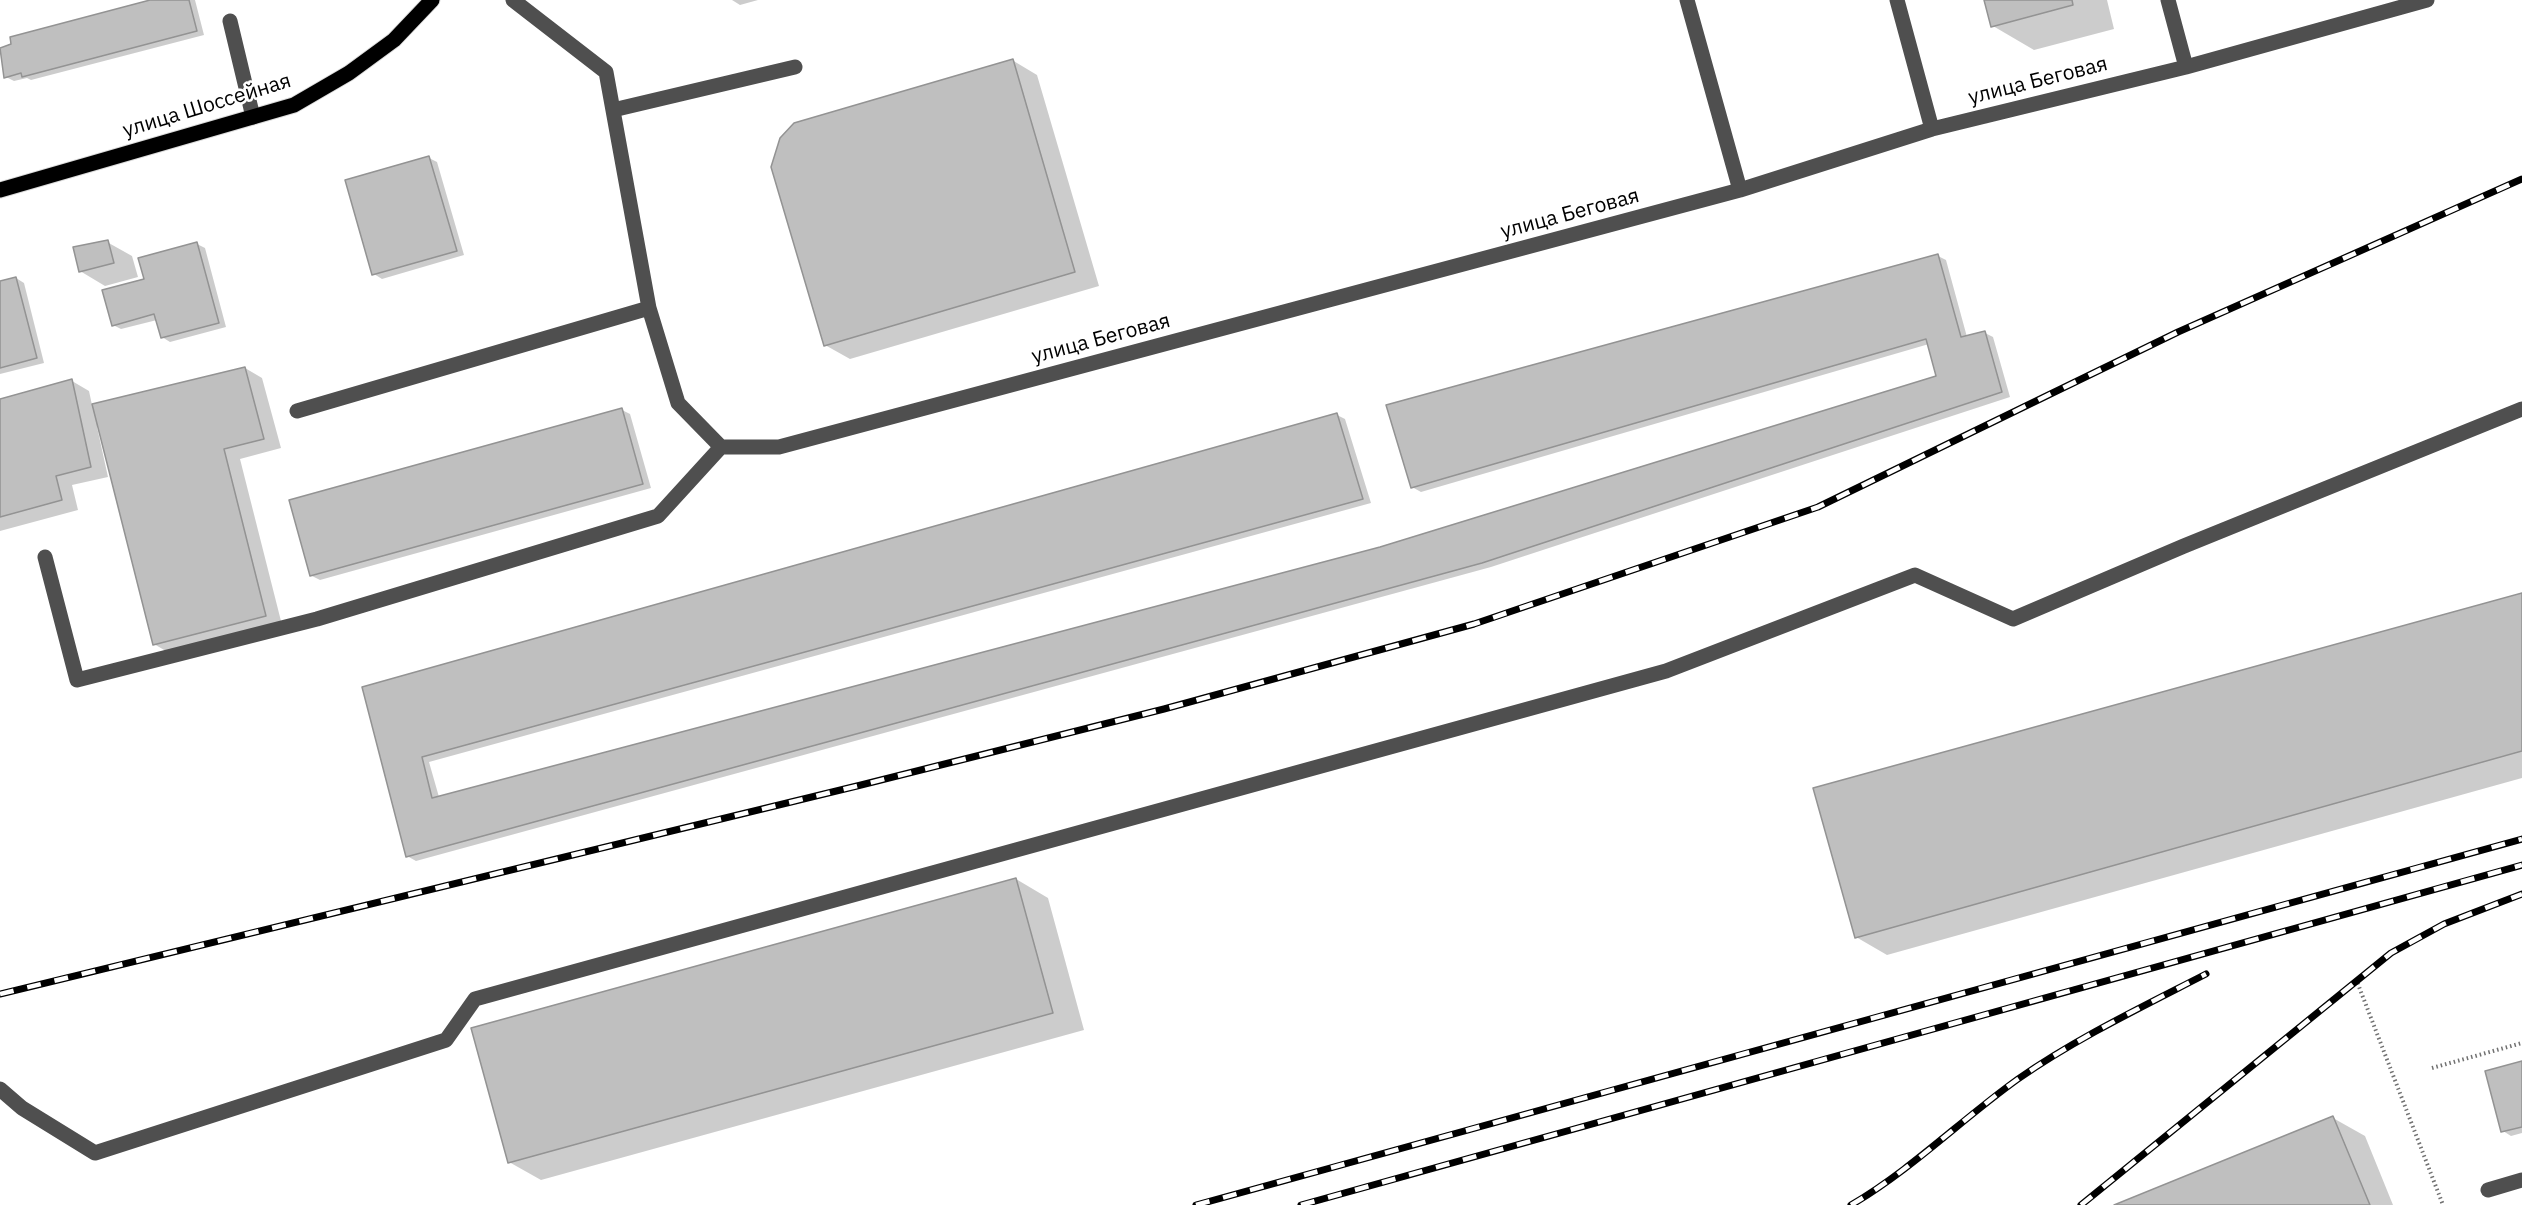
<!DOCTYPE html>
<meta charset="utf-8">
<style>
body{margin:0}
canvas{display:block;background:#fff}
</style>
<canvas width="2522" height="1205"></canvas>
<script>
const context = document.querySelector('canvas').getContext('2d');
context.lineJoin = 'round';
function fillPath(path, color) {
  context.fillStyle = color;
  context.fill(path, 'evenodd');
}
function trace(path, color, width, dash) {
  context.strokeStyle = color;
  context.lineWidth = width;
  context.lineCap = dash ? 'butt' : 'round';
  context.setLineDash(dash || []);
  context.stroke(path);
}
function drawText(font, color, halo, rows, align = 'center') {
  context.font = font + ' "IBM Plex Sans",sans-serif';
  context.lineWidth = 5;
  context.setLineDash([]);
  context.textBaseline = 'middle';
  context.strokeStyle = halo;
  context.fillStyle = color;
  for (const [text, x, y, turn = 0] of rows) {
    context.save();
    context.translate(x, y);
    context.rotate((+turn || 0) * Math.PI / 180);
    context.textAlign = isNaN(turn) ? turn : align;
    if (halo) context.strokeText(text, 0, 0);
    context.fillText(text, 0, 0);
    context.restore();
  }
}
const shadow = new Path2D(`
 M156,0H195L204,35L31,80L27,78L14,81L6,77L0,49Z
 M732,0H758L740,5Z
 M1986,0H2107L2114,29L2034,50L1993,26Z
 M1012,60L1037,75L1099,286L850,359L825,345Z
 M429,158L437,162L464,255L382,279L374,274Z
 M107,242L132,256L138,277L105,286L80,271Z
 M197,244L205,248L226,327L170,342L162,337L157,320L121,329L113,325L146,280Z
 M1938,256L1946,260L1967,337L1985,333L1993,337L2010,397L1491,567L416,861L407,856L364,688L1337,415L1345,419L1371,503L429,762L439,797L1381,548L1938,377L1929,344L1421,492L1412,487Z
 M16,278L24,283L44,363L0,374V283Z
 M245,368L262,378L281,448L240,459L282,625L171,654L154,644L99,426L97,427L108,477L72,485L78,510L0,531V400L72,381L89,391L92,405Z
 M622,410L630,414L651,488L320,580L312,576Z
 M2522,594V778L1887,955L1856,937Z
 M1016,879L1048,898L1084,1030L541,1180L509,1162Z
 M2522,1063V1133L2511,1136L2503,1131Z
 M2333,1118L2365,1136L2393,1205H2118Z`);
const building = new Path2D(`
 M150,0H189L197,31L22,77L21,73L4,78L0,48L11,44L10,37Z
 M1984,0H2072L2073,5L1991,27Z
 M1013,59L1075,272L824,346L771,167L780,138L794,123Z
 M429,156L457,251L372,275L345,180Z
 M108,240L114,263L79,272L73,247Z
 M197,242L219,323L161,338L154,314L112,326L102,290L144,279L138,258Z
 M1938,254L1961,337L1985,331L2002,392L1482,563L406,857L362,687L1337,413L1363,499L422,757L432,798L1380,547L1936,376L1926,339L1411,488L1386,405Z
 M16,277L37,358L0,368V281Z
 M245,367L264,439L224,449L266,616L153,645L92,404Z
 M72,379L91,467L56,476L62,500L0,517V399Z
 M622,408L643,484L310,576L289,500Z
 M2522,593V751L1855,938L1813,788Z
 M1016,878L1053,1013L508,1163L471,1028Z
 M2522,1061V1127L2501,1132L2485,1071Z
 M2333,1116L2370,1205H2114Z`);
const path = new Path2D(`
 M2356,979L2443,1205
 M2432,1068L2522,1043`);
const minor = new Path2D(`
 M513,0L606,72L649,308L678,403L721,447
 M1687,0L1740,190
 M1897,0L1932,129
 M2168,0L2186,67
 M230,21L253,117
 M613,110L795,67
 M297,411L649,308
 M721,447H779L1740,190L1932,129L2186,67L2427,0
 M45,557L77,680L317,619L658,516L721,447
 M0,1089L22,1108L95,1153L446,1040L475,999L1666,671L1915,575L2013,619L2184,546L2522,409
 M2488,1190L2522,1180`);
const major = new Path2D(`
 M0,190L294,105L349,73L394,40L432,0`);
const rail = new Path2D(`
 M0,994L861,785L1164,709L1474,624L1818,507L2178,332L2522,179
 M1196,1205L2522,839
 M1301,1205L2522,865
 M1851,1205C1911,1170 1962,1119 2018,1079C2077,1038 2142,1007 2206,974
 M2081,1205L2391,953L2444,924L2522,894`);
const streetNames = [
 ["улица Беговая",2038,81,-14],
 ["улица Шоссейная",207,106,-17],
 ["улица Беговая",1570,214,-15],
 ["улица Беговая",1101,339,-15]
];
fillPath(shadow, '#0003');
fillPath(building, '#bfbfbf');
trace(building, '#939393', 1.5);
trace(major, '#dbdbdb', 17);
trace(path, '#717171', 4, [1.5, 3]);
trace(minor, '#4f4f4f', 15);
trace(major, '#000', 15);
trace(rail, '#000', 7);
trace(rail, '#fff', 4.5, [14]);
drawText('21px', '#000', '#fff', streetNames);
</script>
